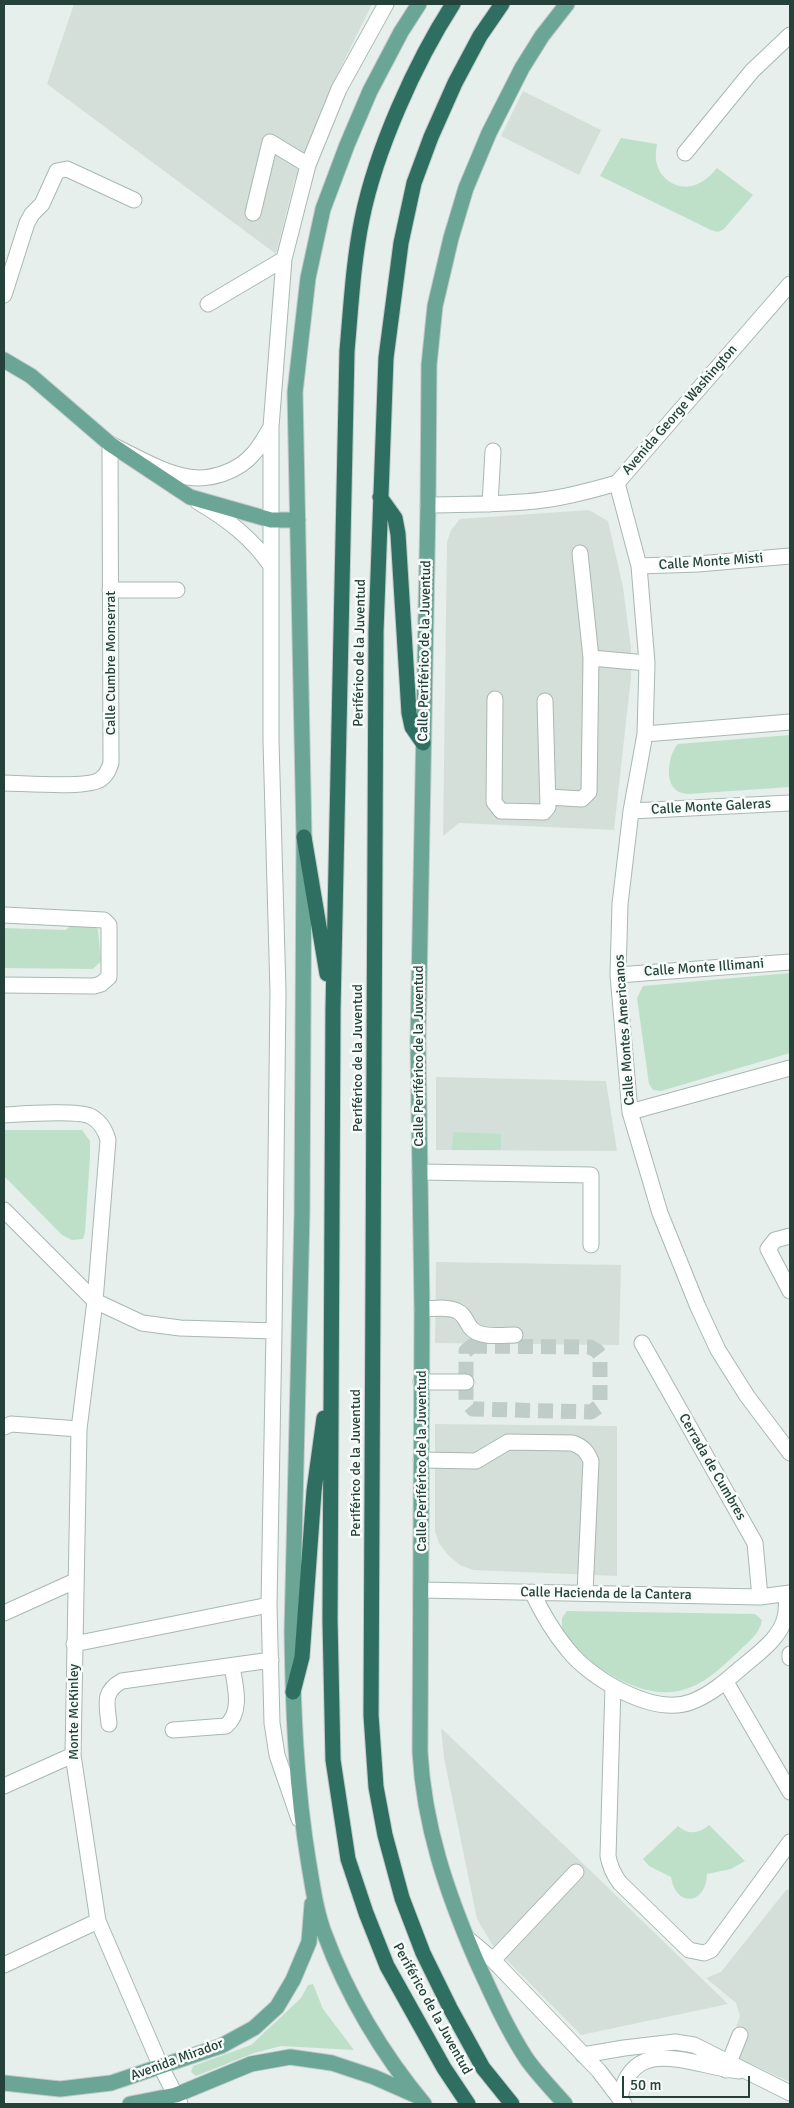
<!DOCTYPE html>
<meta charset="utf-8">
<style>
body{margin:0}
#map{position:relative;width:794px;height:2108px;overflow:hidden;background:#e6efeb;font-family:Signika,sans-serif}
canvas{display:block}
.frame{position:absolute;inset:0;border:5px solid #24423a;pointer-events:none}
.scale{position:absolute;left:622px;top:2076px;width:128px;height:22px;box-sizing:border-box;border:2px solid #24423a;border-top:0;padding-left:6px;font-size:15px;line-height:18px;white-space:nowrap;color:#24423a;-webkit-text-stroke:4px #f7fbf9;paint-order:stroke}
</style>
<div id="map">
<canvas width="794" height="2108"></canvas>
<div class="frame"></div>
<div class="scale">50 m</div>
</div>
<script>
const context = document.querySelector('canvas').getContext('2d');
context.lineJoin = 'round';
function fillPath(path, color) {
  context.fillStyle = color;
  context.fill(path, 'evenodd');
}
function trace(path, color, width, dash) {
  context.strokeStyle = color;
  context.lineWidth = width;
  context.lineCap = dash ? 'butt' : 'round';
  context.setLineDash(dash || []);
  context.stroke(path);
}
function drawText(font, color, halo, rows, align = 'center') {
  context.font = font + ' Signika,sans-serif';
  context.lineWidth = 5;
  context.setLineDash([]);
  context.textBaseline = 'middle';
  context.strokeStyle = halo;
  context.fillStyle = color;
  for (const [text, x, y, turn = 0] of rows) {
    context.save();
    context.translate(x, y);
    context.rotate((+turn || 0) * Math.PI / 180);
    context.textAlign = isNaN(turn) ? turn : align;
    if (halo) context.strokeText(text, 0, 0);
    context.fillText(text, 0, 0);
    context.restore();
  }
}
const built = new Path2D(`
 M74,4H372L339,71L294,182L276,254L47,84Z
 M523,91L601,130L579,175L501,136Z
 M589,510L608,521L623,587L631,648V677L614,830L459,823L443,836L447,542L451,530L460,519Z
 M436,1077L606,1081L617,1151L436,1150Z
 M436,1262L621,1265L619,1345L435,1343Z
 M435,1424L617,1426V1576L473,1570L460,1565L448,1555L439,1543L435,1531Z
 M441,1728L566,1847L728,2004L581,2035L493,1946L477,1919L444,1758Z
 M790,1889V2082L727,2053L740,2016L736,2003L706,1978L721,1972L786,1890Z`);
const green = new Path2D(`
 M621,138L657,144C656,151 655,158 657,164C660,180 680,191 695,185C704,182 711,175 717,168L753,195L724,229L718,232L711,230L600,176Z
 M790,735V787L688,794C684,793 679,793 676,790C664,781 669,753 678,744Z
 M74,922H86L98,929L101,961L93,969L4,968V928L66,930Z
 M790,973V1053L661,1091L653,1090L649,1084L637,998L643,986Z
 M4,1130H82L90,1141V1157L85,1232L83,1239L72,1240L62,1235L4,1176Z
 M453,1132L501,1134V1150H452Z
 M567,1611L755,1614L762,1620C760,1634 748,1642 738,1652C720,1669 703,1686 678,1691C641,1699 593,1668 571,1642C568,1638 563,1634 562,1629C562,1626 562,1621 562,1618Z
 M709,1825L745,1861L731,1869L707,1874C706,1906 675,1907 671,1877L649,1866L643,1859L678,1826C688,1835 699,1834 709,1825Z
 M313,1984L323,2009L354,2050L281,2046L254,2053L196,2076L191,2072L193,2066L251,2045L301,1998L308,1985Z`);
const minorTunnel = new Path2D(`
 M472,1346L590,1347L597,1351L600,1355V1402L598,1407L591,1412L473,1409L466,1401V1351Z`);
const minor = new Path2D(`
 M685,153L752,71L790,35
 M253,213L270,142L308,165
 M4,295L27,223L32,214L42,204L57,171L67,169L134,200
 M208,304L284,259
 M617,483L639,566L647,663L645,734L631,811L620,904L618,975L630,1112L660,1213L698,1307L718,1350L747,1396L790,1453
 M198,502C227,519 252,538 271,566
 M490,504L493,451
 M428,505C466,504 505,505 543,500C568,497 593,490 617,483L790,284
 M639,566L698,564L790,556
 M110,590H177
 M591,658L647,663
 M495,699L494,802L501,811L544,812L548,807L545,701
 M645,734L790,722
 M4,783C22,783 89,789 101,779C107,775 109,769 111,763L110,444C133,455 163,473 188,477C211,481 239,471 254,453C261,445 266,436 271,427
 M548,797L582,799L589,792L591,658L580,553
 M631,811L790,803
 M4,915L104,920L109,925V977L101,984L94,986L4,985
 M618,975L790,962
 M630,1112L790,1068
 M4,1115C22,1114 76,1110 90,1116C100,1121 105,1129 108,1140L95,1301L79,1429L73,1755L98,1921L161,2067L180,2104
 M420,1172L591,1175V1245
 M4,1210L95,1301L142,1323L180,1328L274,1331
 M790,1236L775,1240L768,1249L790,1291
 M422,1309C432,1309 448,1306 457,1311C464,1314 466,1321 470,1327C479,1339 502,1335 515,1335
 M642,1343L755,1543L760,1597
 M421,1382H466
 M4,1427L11,1424L79,1429
 M421,1460L476,1461L508,1442L572,1443C582,1446 587,1451 591,1461L585,1593
 M422,1590L760,1597L790,1593
 M532,1592C542,1613 553,1632 568,1650C591,1679 653,1716 691,1702C710,1695 726,1681 741,1668C756,1655 781,1638 785,1617C787,1610 786,1602 787,1594
 M4,1613L75,1581
 M74,1644L269,1605
 M790,1654V1658
 M726,1682L790,1792
 M613,1686L608,1856C610,1867 613,1874 620,1883L689,1950L704,1953L711,1950L790,1842
 M109,1724C107,1704 102,1692 122,1681L271,1660
 M173,1730L226,1726C243,1711 235,1686 232,1666
 M4,1786L73,1755
 M299,1819L277,1755L272,1723L269,1605L274,1331L278,992L271,741V427L284,259L308,165L339,89L386,4
 M467,1938L493,1960L599,2071L624,2104
 M493,1960L576,1872
 M4,1965L98,1921
 M583,2055L624,2048L675,2042L694,2045L790,2093
 M726,2070L740,2035
 M620,2098C633,2032 694,2067 739,2071`);
const major = new Path2D(`
 M419,4L401,32L370,91L347,145L323,209L308,278L295,392L304,837L302,1214L292,1631C293,1709 296,1788 309,1865C313,1888 316,1913 325,1935C347,1995 383,2055 424,2104
 M4,360L31,376L110,444L190,497L271,520H298
 M4,2083L60,2089L111,2083L221,2046L254,2028L277,2007L293,1980L309,1942L312,1904
 M130,2104L176,2095L251,2064L290,2057L332,2063L374,2077L417,2096
 M565,2104C552,2089 537,2074 526,2058C506,2027 491,1993 476,1960C447,1893 424,1826 420,1752L422,1309L418,1042L428,505L429,365L435,306L451,238L466,188L489,133L522,68L542,36L567,4`);
const highway = new Path2D(`
 M453,4C415,63 376,150 362,219C353,263 351,307 347,351L333,1009L330,1620L333,1760L348,1859L366,1913L387,1966L444,2068L468,2104
 M502,4L480,36L455,83L431,137L414,183L401,243L386,358L376,631L371,1715L376,1787L385,1835L402,1898L423,1953L450,2008L483,2068L512,2104
 M380,497L395,518L398,534L409,713L412,727L423,743
 M304,837L327,974
 M293,1692L302,1657L314,1491L324,1418`);
const streetNames = [
 ["Avenida George Washington",680,410,-49],
 ["Calle Monte Misti",711,562,-4],
 ["Calle Periférico de la Juventud",425,651,-89],
 ["Periférico de la Juventud",360,653,-89],
 ["Calle Cumbre Monserrat",111,663,-90],
 ["Calle Monte Galeras",711,807,-3],
 ["Calle Monte Illimani",704,968,-4],
 ["Calle Montes Americanos",625,1030,-94],
 ["Calle Periférico de la Juventud",419,1056,-90],
 ["Periférico de la Juventud",358,1058,-90],
 ["Calle Periférico de la Juventud",422,1461,-90],
 ["Periférico de la Juventud",356,1463,-90],
 ["Cerrada de Cumbres",712,1467,60],
 ["Calle Hacienda de la Cantera",606,1594,1],
 ["Monte McKinley",74,1712,-90],
 ["Periférico de la Juventud",432,2009,61],
 ["Avenida Mirador",177,2060,-20]
];
fillPath(built, '#d4dfda');
fillPath(green, '#bfe0c8');
trace(minorTunnel, '#bfccc8', 15, [15, 8]);
trace(minor, '#a8b8b2', 17);
trace(major, '#c2cac8', 17);
trace(highway, '#c2cac8', 17);
trace(minor, '#fff', 15);
trace(major, '#6aa596', 15);
trace(highway, '#2f6f62', 15);
drawText('14px', '#24423a', '#f7fbf9', streetNames);
</script>
